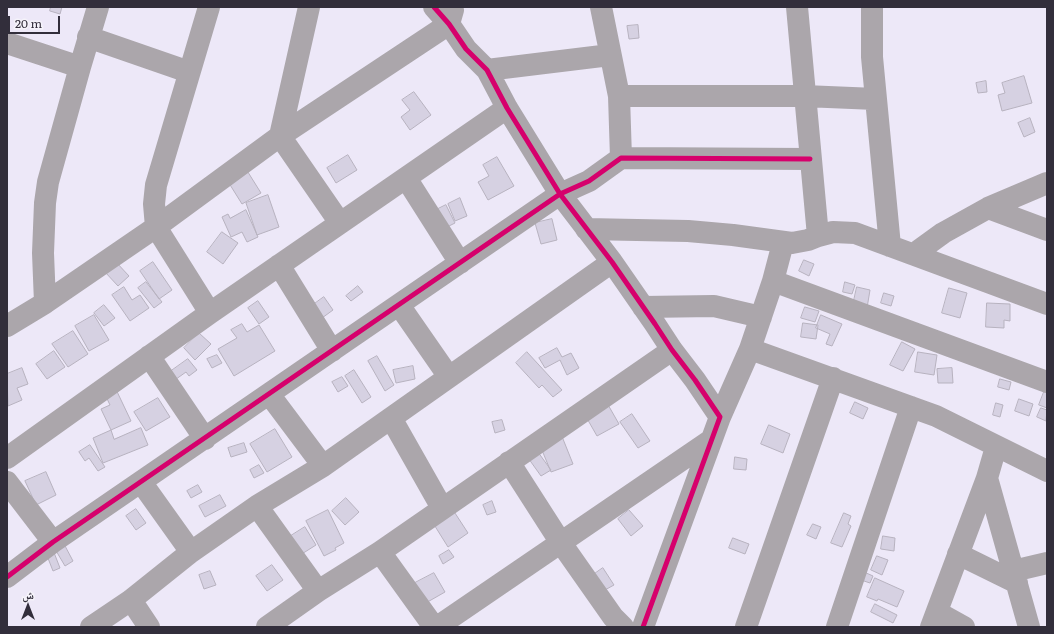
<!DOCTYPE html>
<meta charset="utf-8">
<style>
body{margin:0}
#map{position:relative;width:1054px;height:634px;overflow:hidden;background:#ede8f8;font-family:Literata,"Noto Naskh Arabic",serif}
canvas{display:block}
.frame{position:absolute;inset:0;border:8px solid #322e3b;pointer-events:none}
.north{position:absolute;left:8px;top:586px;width:40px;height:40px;-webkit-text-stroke:3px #f5f3fa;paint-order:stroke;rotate:0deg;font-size:11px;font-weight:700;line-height:16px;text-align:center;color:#322e3b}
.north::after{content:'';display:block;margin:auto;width:14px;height:18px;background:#322e3b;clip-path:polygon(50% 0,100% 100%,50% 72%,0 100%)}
.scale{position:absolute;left:8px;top:16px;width:52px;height:18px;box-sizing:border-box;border:2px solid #322e3b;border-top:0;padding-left:5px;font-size:12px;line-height:14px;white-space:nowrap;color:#322e3b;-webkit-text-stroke:3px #f5f3fa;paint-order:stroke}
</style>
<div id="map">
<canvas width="1054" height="634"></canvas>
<div class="frame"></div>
<div class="north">ش</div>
<div class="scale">20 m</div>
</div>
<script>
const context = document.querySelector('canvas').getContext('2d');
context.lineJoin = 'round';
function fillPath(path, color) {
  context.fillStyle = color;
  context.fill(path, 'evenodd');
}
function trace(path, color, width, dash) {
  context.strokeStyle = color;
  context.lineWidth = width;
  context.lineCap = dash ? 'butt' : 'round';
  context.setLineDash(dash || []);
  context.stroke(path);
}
const building = new Path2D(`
 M51,7H62L60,14L50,11Z
 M638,25L639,38L629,39L627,26Z
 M1024,76L1032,103L1002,111L998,95L1005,93L1002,83Z
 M986,81L987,92L978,93L976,83Z
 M414,92L431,115L410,130L401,117L410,110L402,100Z
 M1030,118L1035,132L1024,137L1018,123Z
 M348,155L357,170L336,183L327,168Z
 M497,157L514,186L488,200L478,182L489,176L483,165Z
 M246,169L261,193L242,204L227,180Z
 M268,195L279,227L257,235L246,203Z
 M460,198L467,216L455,221L448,204Z
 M446,205L455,223L443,229L434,211Z
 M246,210L258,237L247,242L242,232L231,237L222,217L228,214L230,218Z
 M552,219L557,240L541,244L535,223Z
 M222,232L238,243L223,264L207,252Z
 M804,260L814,264L809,276L799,271Z
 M116,262L129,276L118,286L105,272Z
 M153,262L172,290L159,299L140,271Z
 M146,282L162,302L154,308L138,288Z
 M845,282L855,285L852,294L843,292Z
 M358,286L363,292L351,301L346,296Z
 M124,287L132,300L140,295L149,308L130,321L112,295Z
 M857,287L870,290L867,308L853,305Z
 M949,288L967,293L960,318L942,313Z
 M884,293L894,296L891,306L881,303Z
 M324,297L333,310L322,318L313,305Z
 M258,301L269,317L259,324L248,308Z
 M987,303L1010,304V321L1004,320V328L986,327Z
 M104,305L115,318L104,326L94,313Z
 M805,307L819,311L815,322L801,318Z
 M94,315L109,340L89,351L75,326Z
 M821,315L842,324L832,346L826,344L830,334L816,328Z
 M803,323L818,325L816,339L801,337Z
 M242,324L247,332L259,325L275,351L234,376L218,349L237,338L231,330Z
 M73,331L88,354L68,367L52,344Z
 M199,333L211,344L195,360L184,348Z
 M902,342L915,349L903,371L890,365Z
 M557,348L562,357L571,353L579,368L567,375L560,360L545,368L539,358Z
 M54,351L65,367L47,379L36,364Z
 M527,352L562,390L553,397L542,385L539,388L516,363Z
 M918,352L937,355L934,375L915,372Z
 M217,355L222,363L212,368L207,359Z
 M377,356L394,385L385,391L368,361Z
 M188,359L197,370L189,376L186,372L172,382L167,374Z
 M413,366L415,379L396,383L393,370Z
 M22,368L28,384L17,388L22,400L8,406L7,374Z
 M952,368L953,383H938L937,369Z
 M354,370L371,397L362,403L345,376Z
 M342,377L348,386L338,392L332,382Z
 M1000,379L1011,382L1009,390L998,387Z
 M112,381L131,421L111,430L101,409L110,405L101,386Z
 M1044,392L1047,393V408L1039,405Z
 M603,396L619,424L597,436L581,408Z
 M158,398L170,417L146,431L134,412Z
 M1019,399L1033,404L1029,416L1015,411Z
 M855,402L868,408L863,419L850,413Z
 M996,403L1003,405L1000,417L993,415Z
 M1041,408L1047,410L1046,421L1037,417Z
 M632,414L650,441L638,448L620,422Z
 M502,420L505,430L495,433L492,422Z
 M769,425L790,434L783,453L761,444Z
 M141,428L148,445L103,463L93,438L111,430L114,439Z
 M275,429L292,457L267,472L250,444Z
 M561,434L573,464L551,472L539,443Z
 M244,443L247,452L231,457L228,448Z
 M90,445L105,467L98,471L89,458L85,461L79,452Z
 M535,448L551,470L541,476L526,455Z
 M735,457L747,459L746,470L734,469Z
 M259,465L264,473L254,478L250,470Z
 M46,472L56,495L36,505L25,481Z
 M198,485L202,492L191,498L187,491Z
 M220,495L226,506L205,517L199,506Z
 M346,498L359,512L345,525L332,511Z
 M492,501L496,512L487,515L483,505Z
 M136,509L146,523L136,530L126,516Z
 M328,510L344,543L335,548L336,550L324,556L306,521Z
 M453,510L468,533L448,547L433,523Z
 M629,510L643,526L631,536L618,519Z
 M844,513L851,516L848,524L851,526L842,547L831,543Z
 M813,524L821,527L816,539L807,535Z
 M305,527L316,545L297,557L286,539Z
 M883,536L895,538L894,551L881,549Z
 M733,538L749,544L745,554L729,548Z
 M64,544L73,561L65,566L55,549Z
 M53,550L60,568L53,571L46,553Z
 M449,550L454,557L443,564L439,556Z
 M877,556L888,560L882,575L871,570Z
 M272,565L283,580L267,591L256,576Z
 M603,568L614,585L603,591L593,575Z
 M210,571L216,585L204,589L199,575Z
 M864,572L873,576L870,583L861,580Z
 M434,573L445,592L424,604L413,584Z
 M875,578L904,591L897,607L878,599L877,601L867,597Z
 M875,604L897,615L893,623L871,612Z`);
const minor = new Path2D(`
 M209,7L156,185L154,204L156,227L210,313
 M309,7L280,136L340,223
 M434,7L449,24L466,49L487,70L507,108L560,194L612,262L655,324L672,350L695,380L720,417L643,627
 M601,7L619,96L621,158
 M797,7L818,236
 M872,7V57L890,246
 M88,37L189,72
 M7,43L80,67
 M487,70L610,55
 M619,96H804L876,99
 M406,178L460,263
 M988,208L1047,230
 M586,229L688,231L733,235L792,243L808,240L818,236L833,232L855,233L1047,304
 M914,254L943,233L988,208L1047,183
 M279,265L332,351
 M773,281L1047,382
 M45,303L43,253L45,203L48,182L80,67L98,7
 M399,305L449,377
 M643,307L714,306L761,317
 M7,326L45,303L156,227L280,136L449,24L453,10
 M750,349L936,416L1047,471
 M149,356L205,439
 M269,394L323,466
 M720,417L750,349L773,281L783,243
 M391,418L442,508
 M7,458L210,313L507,108
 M509,462L561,543L613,617L623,627
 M987,478L1029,627
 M7,482L53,542
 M141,482L191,552
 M257,506L318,591
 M380,552L434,627
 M958,554L1017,583
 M1013,571L1047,563
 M7,577L53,542L560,194L589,181L621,158L810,159
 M131,600L149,627
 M937,612L964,627
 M91,627L131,600L191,552L257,506L323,466L612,262
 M267,627L318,591L380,552L672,350
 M437,627L711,440
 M746,627L833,378
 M837,627L911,407
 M931,627L987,478L996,447`);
const cycleway = new Path2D(`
 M434,7L449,24L466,49L487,70L507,108L560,194L612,262L655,324L672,350L695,380L720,417L643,627
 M7,577L53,542L560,194L589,181L621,158L810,159`);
fillPath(building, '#d6d1e2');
trace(building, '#b7b2bf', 1);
trace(minor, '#aba6ab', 22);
trace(cycleway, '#d6006c', 5);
</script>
